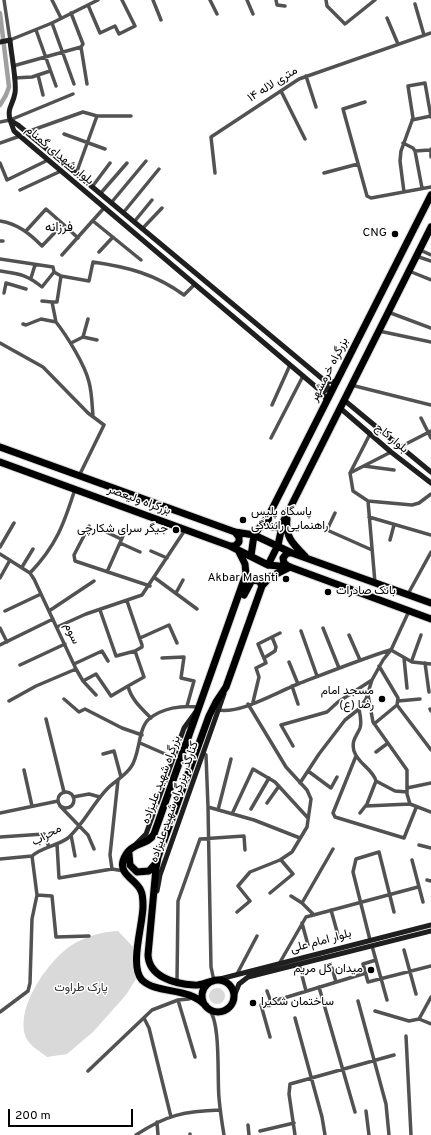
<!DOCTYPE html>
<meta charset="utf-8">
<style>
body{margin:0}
#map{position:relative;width:431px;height:1135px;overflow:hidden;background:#fff;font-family:Overpass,sans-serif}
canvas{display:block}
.scale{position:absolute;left:8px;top:1109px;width:125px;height:18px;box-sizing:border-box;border:2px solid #000;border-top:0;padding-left:5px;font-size:12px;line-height:14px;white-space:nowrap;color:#000;-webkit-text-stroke:3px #fff;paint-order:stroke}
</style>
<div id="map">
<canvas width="431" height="1135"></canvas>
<div class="scale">200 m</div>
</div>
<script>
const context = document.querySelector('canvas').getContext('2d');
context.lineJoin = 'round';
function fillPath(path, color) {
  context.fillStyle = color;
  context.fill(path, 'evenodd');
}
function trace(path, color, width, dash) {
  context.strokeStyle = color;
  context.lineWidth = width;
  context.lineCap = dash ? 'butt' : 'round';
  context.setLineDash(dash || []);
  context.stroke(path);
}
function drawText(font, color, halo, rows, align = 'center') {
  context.font = font + ' Overpass,Vazirmatn,sans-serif';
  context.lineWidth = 3;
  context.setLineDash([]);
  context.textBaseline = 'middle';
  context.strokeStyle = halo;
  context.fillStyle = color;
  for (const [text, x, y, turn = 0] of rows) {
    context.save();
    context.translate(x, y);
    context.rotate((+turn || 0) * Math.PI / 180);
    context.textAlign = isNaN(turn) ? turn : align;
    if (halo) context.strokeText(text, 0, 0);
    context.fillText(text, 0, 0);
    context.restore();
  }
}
const green = new Path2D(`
 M118,931L136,950L139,974L126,995L93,1032L67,1054L47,1057C41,1052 32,1047 28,1041C11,1013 48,960 72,945C86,936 102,932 118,931Z
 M209 996a8 8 0 1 1 16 0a8 8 0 1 1-16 0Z`);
const canal = new Path2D(`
 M0,13L9,87L6,95L0,105`);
const street = new Path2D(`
 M4,0L10,40L52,23L98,0
 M52,0L61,18
 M153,0L161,20
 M210,0L217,14
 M247,0L253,14
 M276,0L277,5L285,6
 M326,0L327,6L345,24L375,0
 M415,4L424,35
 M88,5L100,33L115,26L119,34L135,26L122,0
 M387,18L398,44
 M52,23L74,84
 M36,30L56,86
 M81,47L87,84
 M13,66L81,47L83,44L71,13
 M38,75L43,95
 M306,76L316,107
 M14,78L32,77L50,71
 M281,91L305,139
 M365,102L343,109L367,196L371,198L431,187
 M412,120L431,116
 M0,122L10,120L73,94
 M27,132L83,112L97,116H131
 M64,134L105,149
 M0,143L20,136
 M403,143L413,148L415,151L422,188
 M431,149V157
 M415,151L430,150
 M0,163L7,180L48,160
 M215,173L211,137L299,79L431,33
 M324,173L358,164
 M76,174L97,116
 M92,187L110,163
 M20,190L61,171
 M404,192L400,161L401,151L413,118L408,86L425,83L431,117
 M100,194L127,163
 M111,203L146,161
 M123,213L159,169
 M0,221C18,224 29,233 42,246L63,224L78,238
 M93,221L141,260
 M134,222L152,200
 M142,229L162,208
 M26,231L46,209L63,224
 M0,241H3
 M420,250L431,255
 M99,252L113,237
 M62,255L104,208
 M416,256L431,261
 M0,259L53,267L54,272
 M0,271C19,274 26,274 42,287L54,272L61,276
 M409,271L431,280
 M31,278L35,265
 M4,293L6,283L26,289
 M42,301L52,302
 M388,312L431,328
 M56,322L52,302H57L61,276L89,281L93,262C128,267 155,274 184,295L195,284
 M23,324L26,325L41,319L56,322C67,336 85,365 89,382C92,393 92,405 93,416
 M379,331L431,342
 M83,337L97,340
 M0,343L43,367L88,413L104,425L79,476
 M71,343L83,337L88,319
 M351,385L431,405
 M272,405L290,365
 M421,418L431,438
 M370,434L350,473L353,491L368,501L412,505L419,503L431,494
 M271,438L303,376
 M400,447L431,431
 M364,466L394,470
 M350,473L391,452
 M368,501L375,583
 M335,513L327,530L372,550
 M369,517L431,535
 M89,526L74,555L75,561L150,586
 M102,530L121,539
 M390,540L394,525
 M120,543L140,552
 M0,547L14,523
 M151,551L167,558
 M0,554L30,573L34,579L76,669L83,681L96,674L111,696L128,686
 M22,567L33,549
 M107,572L123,536
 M30,573C56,546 64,524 75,489
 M0,578L10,560
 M155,578L197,609
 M176,593L183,580
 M408,594L431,552
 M127,601L142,645V647L135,651L144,677L128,686C131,699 141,708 151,718
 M100,610L116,656L135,651
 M5,611L41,594
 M49,611L94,581
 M57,627L86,614L142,595L185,530
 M0,628L7,642
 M323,628L339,668
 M301,631L317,676
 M349,635L360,660
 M140,638L169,625L177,643
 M0,645L53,619
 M391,650L412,662L431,664
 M162,658L184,657L181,678L194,681L187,706
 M264,658L275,651L276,647L272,637
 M404,658L407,688
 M412,660L421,635
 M289,662L298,684
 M425,663L429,692
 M74,664L102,651L108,661
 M20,665L65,644
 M379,666L398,698L397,705L431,750
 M83,681L96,695
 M292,686L298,704
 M368,695L373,722L407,770V794L410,804
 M64,699L79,712L85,709L122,728L142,735
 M9,701L36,686L76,669
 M398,701L420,699
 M253,702L259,677L256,668L266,663L258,644L280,633
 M359,709C360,714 362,722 360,728C357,736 351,740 354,751C358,764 373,769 376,781L367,804L360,813
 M430,709L431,711
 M218,710C241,714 277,692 298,684C329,672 359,660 390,650
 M46,719L64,792
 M374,724L397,705
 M140,743L172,757
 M293,746L281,725L327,712L338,702L372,680
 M376,752L388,743
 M203,753L206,755L208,807L211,967L214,981
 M103,754L114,751L121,777
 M356,756L333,813L335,817L404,838L416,808
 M24,770L32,806
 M308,771L331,788L337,777
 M376,781L395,791L407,792
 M300,783L319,754L345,720L359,709L366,699L372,680L383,660L391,650L409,611
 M407,788L431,783
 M58 800a8 8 0 1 1 16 0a8 8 0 1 1-16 0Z
 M73,797L89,794L100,797
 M267,803L279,786
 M410,804L431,812
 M60,806L88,835L94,849
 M366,806L410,804
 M208,807L254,820L300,838
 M251,809L269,778
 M218,810L231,759
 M0,813L58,801
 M232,814L253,769L275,782L308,818
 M71,835L75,856
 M0,837L44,834L49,847
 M57,844L59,878L112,869L124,871
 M419,845L431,848
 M0,859L32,856
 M412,860L423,902
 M112,869L110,855L118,780
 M427,880L431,881
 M270,893L293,874L281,860
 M37,895L52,896L56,937L89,936
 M291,896L302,903L314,915
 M302,903L333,849
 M331,910L338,935
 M237,912L250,901L238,886L250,872L280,860L292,852L307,827L311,799L307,790L286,767L248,704
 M302,923L308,945
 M370,940L353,872L356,859L379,852L394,912
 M372,946L387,1000
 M404,950L416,994
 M376,960L363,964L368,982L431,966
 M279,964L306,917L418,887
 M299,964L306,991
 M332,968L336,982
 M237,974L257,936
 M177,981L178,901L200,839L244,836L245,850
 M319,987L355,1112
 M267,991L271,1002
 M178,1000L195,1057
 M358,1001L386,1104L389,1135
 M209,1009C221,1023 217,1077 219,1098C220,1110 222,1123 224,1135
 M375,1011L409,1021L419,1019L431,1024
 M0,1012L28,991L30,983L32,919L37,895L32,856C42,847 57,846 68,838C84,824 93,803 108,788C115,781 125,776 131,767C140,755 138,728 149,719C162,708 182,705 198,707
 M144,1018L149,1028L171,1117
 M295,1018L322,1117L325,1135
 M419,1019L431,997
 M406,1036L411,1135
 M270,1037L261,1005L366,973
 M88,1071L152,1010L178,1000L189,999L191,996
 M366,1111L369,1135
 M157,1122L158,1135
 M248,1125L249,1135
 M260,1131L294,1123
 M190,1134V1135
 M136,1135C166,1115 185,1111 220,1110
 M295,1135L289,1094L290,1084L394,1055`);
const secondary = new Path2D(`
 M0,42L10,40C11,54 17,81 15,93C13,105 7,107 10,120
 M322,392L328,389L326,382
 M344,400L431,472
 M327,401L322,392L14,131L10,120L18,125L325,381L336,382
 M340,408L391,452L431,483
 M136,844L146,834L184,728L195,713
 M157,891L160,875L224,694
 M216,980L431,925
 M233,999L239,984L248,977L431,931`);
const highway = new Path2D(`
 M0,447L235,532L254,535L292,553L431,603
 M0,462L230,546L268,565L290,567L431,619
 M269,515L268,522L272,527H278L283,522
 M287,519C285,537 293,544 305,556
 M230,546H235L239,542V537L235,532
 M251,556L254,535L269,515L431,195
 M268,565L278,545L283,522L431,227
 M289,567L284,563L283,558L287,553H292
 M244,595L252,580L259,581L262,586
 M129,854L130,865L137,872L149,871L156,863
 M202 996a16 16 0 1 1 32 0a16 16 0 1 1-32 0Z
 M213,981C207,982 200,986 194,985C175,984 149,977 148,955L156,868L158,857L209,716L216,702L226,687L262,586L270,577L290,567
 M206,1006C188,986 158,995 142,980C129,966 143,925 143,906C143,901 143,895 141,891C137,880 119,875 123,861C129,841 147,847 154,834L246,574L245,564L238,550`);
const markers = [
 [395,234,4,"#000"],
 [243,520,4,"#000"],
 [176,530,4,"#000"],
 [286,579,4,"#000"],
 [328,592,4,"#000"],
 [382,699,4,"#000"],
 [371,970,4,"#000"],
 [253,1003,4,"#000"]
];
const streetNames = [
 ["۱۴ متری لاله",273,85,-32],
 ["بلوار شهدای گمنام",59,156,40],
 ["بزرگراه خرمشهر",330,370,-63],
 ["بلوار کاج",391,439,40],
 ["بزرگراه ولیعصر",139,501,20],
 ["سوم",71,634,65],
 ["بزرگراه شهید علیزاده",162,780,-70],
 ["کنارگذر بزرگراه شهید علیزاده",175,802,-71],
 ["محراب",47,836,-29],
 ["بلوار امام علی",321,942,-15]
];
const poiNames = [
 ["CNG",387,234],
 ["پاسگاه پلیس",251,513,"left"],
 ["راهنمایی رانندگی",251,527,"left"],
 ["جیگر سرای شکارچی",168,530],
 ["Akbar Mashti",278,579],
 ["بانک صادرات",336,592,"left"],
 ["مسجد امام",374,692],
 ["رضا (ع)",374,706],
 ["میدان گل مریم",363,970],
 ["ساختمان شکیرا",261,1003,"left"]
];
const parkNames = [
 ["پارک طراوت",81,989]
];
const neighbourhoodNames = [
 ["فرزانه",59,228]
];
fillPath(green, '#d9d9d9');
trace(canal, '#a0a0a0', 4.5);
trace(highway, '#dbdbdb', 9);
trace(street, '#525252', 3.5);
trace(secondary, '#1f1f1f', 5);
trace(highway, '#000', 7);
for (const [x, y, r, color] of markers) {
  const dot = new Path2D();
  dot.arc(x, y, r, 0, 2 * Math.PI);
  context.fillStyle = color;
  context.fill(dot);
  trace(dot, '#fff', 1.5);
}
drawText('12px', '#000', '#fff', streetNames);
drawText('12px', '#000', '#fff', poiNames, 'right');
drawText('12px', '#303030', '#fff', parkNames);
drawText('13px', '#000', '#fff', neighbourhoodNames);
</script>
